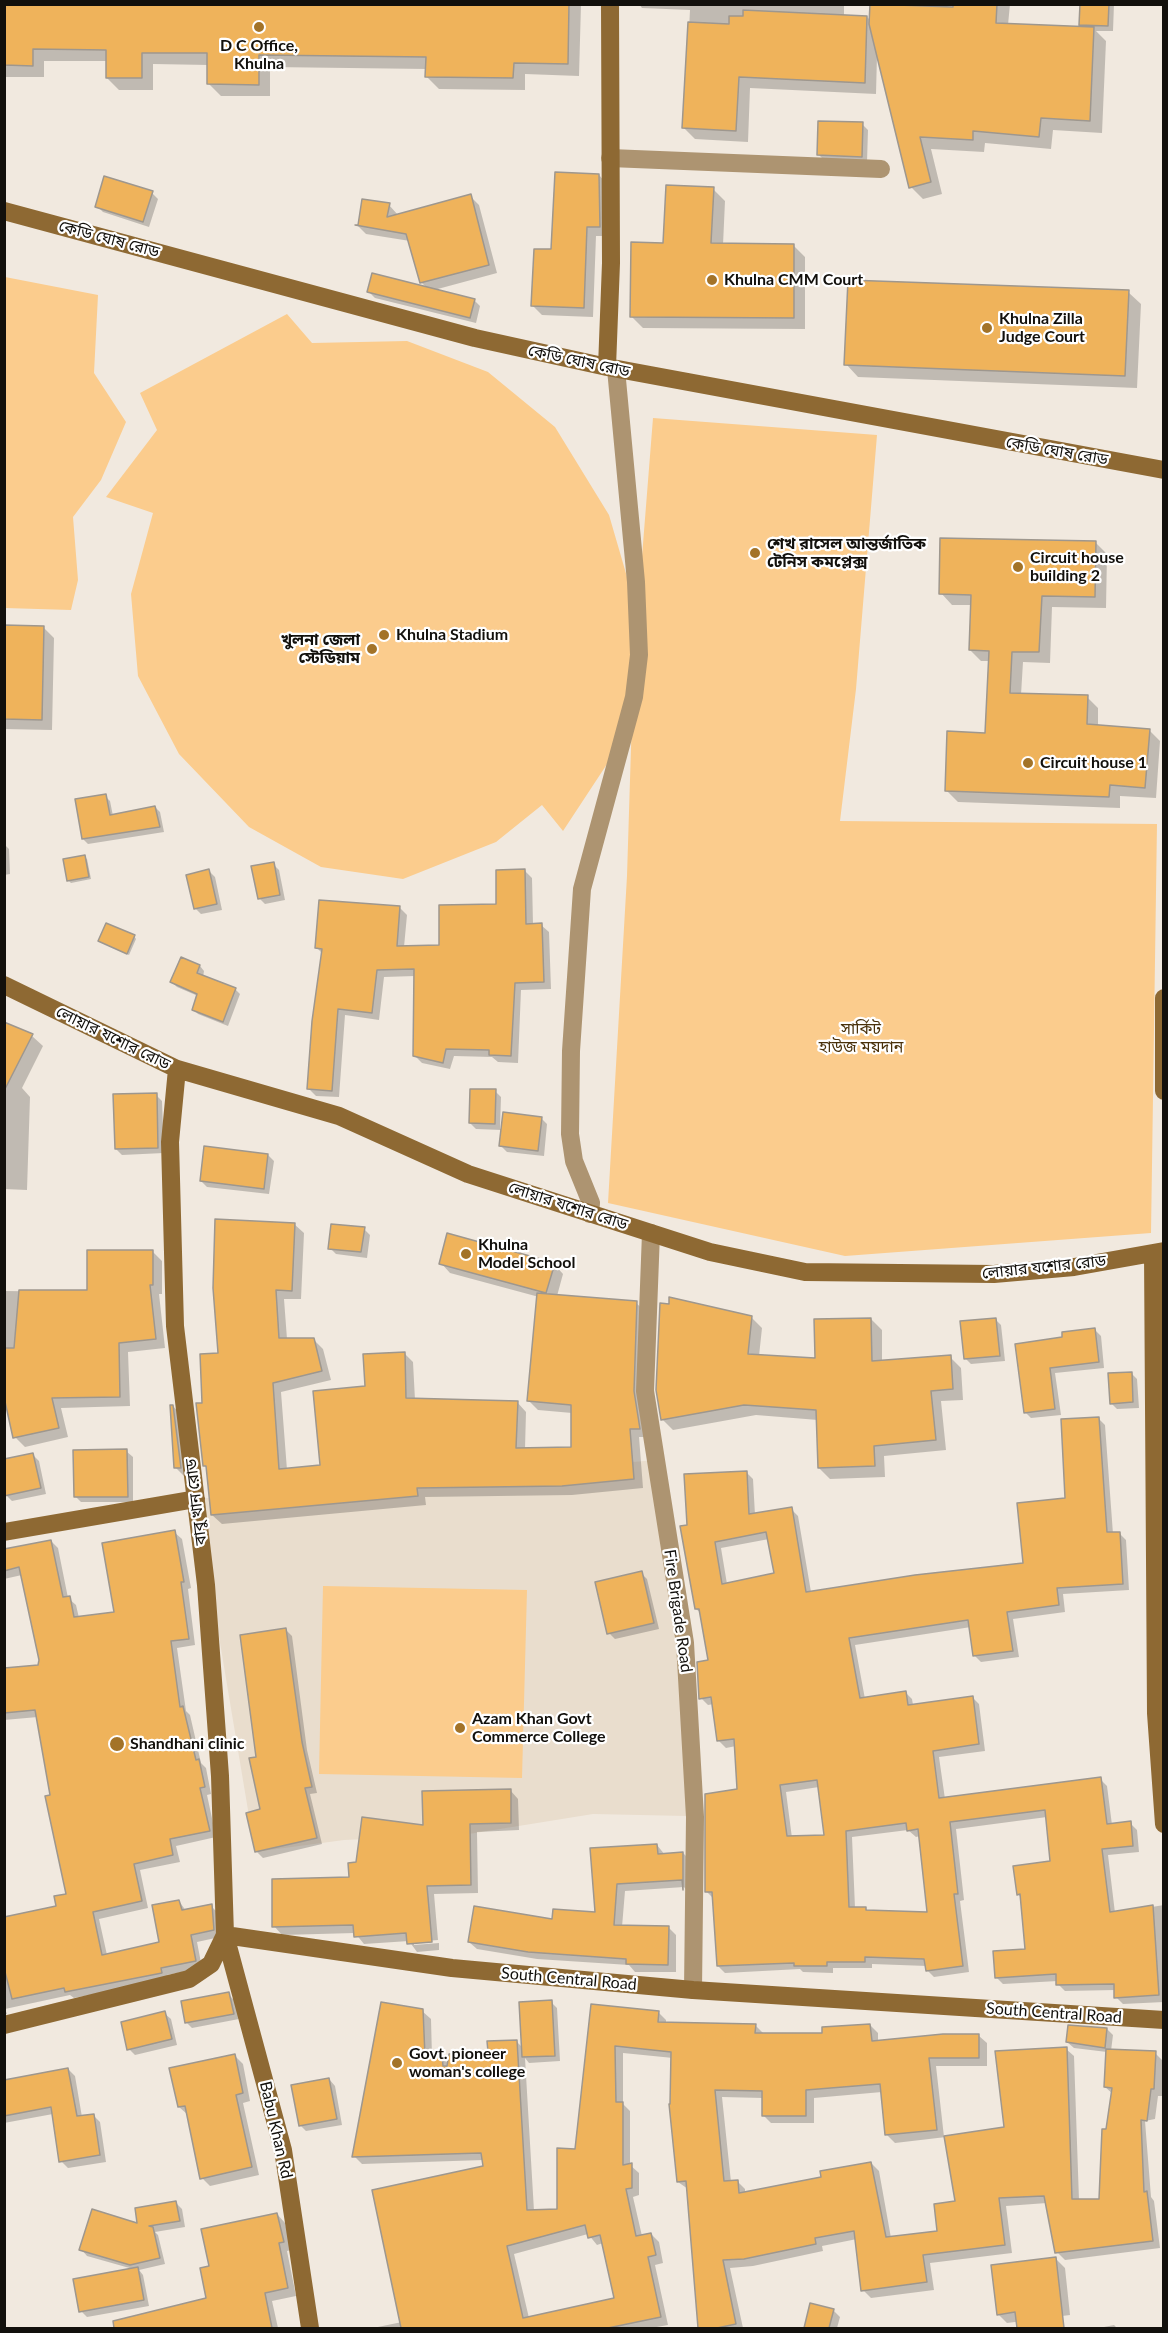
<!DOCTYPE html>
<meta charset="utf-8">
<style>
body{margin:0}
#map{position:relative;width:1168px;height:2333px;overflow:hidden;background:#f1e9df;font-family:Lato,sans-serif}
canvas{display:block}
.frame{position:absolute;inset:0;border:6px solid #12100c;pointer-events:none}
</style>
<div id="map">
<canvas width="1168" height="2333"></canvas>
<div class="frame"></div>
</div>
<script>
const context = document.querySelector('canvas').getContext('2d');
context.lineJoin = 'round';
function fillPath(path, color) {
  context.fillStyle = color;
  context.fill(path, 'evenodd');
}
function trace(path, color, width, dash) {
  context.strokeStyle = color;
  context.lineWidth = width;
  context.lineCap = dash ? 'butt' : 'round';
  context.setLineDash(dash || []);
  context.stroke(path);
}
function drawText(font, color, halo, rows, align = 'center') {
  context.font = font + ' Lato,"Noto Sans Bengali",sans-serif';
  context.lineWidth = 4.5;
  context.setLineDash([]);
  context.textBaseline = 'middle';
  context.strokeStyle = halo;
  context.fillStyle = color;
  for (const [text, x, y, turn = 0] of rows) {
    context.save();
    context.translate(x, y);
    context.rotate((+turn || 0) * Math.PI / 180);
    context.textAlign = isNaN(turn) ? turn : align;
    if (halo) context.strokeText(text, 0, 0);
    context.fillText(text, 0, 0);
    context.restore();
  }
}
const built = new Path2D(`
 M656,1460L685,1643L687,1816L593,1814L469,1834L344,1840L255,1852L196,1499Z`);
const green = new Path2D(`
 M5,277L98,295L94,373L126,422L101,480L73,517L78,580L71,610L5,608Z
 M287,314L312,343L407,341L488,372L555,427L609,515L632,594L634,657L653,418L877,435L856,689L840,821L1157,824L1151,1233L845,1256L608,1203L627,876L633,684L611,758L563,831L542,805L496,842L403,879L321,867L249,827L179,754L138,676L131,594L153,513L106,497L157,430L140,393Z
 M323,1586L527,1590L522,1778L319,1774Z`);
const shadow = new Path2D(`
 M4,4H581L579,76L525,74V90L439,89L427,77V69L270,67V96H221L209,84V65L153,64V90H119L107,78V61H44V77H4Z
 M639,4H844V16L867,17L871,21L954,9V4H1010L1008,25L1084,28L1081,24L1082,4H1114L1113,31H1096L1106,41L1102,133L1053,130L1051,149L985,143L984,152L931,149L942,194L923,199L911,187L877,55L876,94L750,88L748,142L695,139L684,128L690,10L642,8Z
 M862,124L868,130L867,162L825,161L819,155Z
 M599,175L608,185V236H596L593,317L542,315L533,306L552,251Z
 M713,189L725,201L723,245H793L805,257V329L643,328L631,316L664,244Z
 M152,193L158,199L149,227L103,212L97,206Z
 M470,196L479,205L497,273L434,290L474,300L480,306L476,323L375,298L369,292L427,288L421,282L410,241L366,234L358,226L363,201L389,205L398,215Z
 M1128,292L1141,304L1137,388L858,377L846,364Z
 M1095,542L1107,554L1106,608L1052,607L1050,663L1023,662L1021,695L1087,697L1098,708V726L1149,730L1160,741L1156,798L1120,796V808L958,802L947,791L987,734L990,661H981L970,650L972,605H952L941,593Z
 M4,626L43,627L54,638L52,730L4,729Z
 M105,796L110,801L113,816L155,807L160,812L164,832L88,844L83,839Z
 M4,844L9,849L10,874L4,875Z
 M84,857L87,859L91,879L71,883L68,880Z
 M273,864L279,870L285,900L265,904L259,898Z
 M209,871L215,877L222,910L201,914L195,908Z
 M525,871L532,878L533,925H541L549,932L551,989L521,990L518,1063L498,1062L492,1057L454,1056L450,1069L422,1063L414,1055L415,976L384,977L379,1020L345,1015L339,1097L316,1096L308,1088L323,954L317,948L399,907L407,915L404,947L441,946L498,906Z
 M134,936L136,939L129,955L100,941Z
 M181,959L200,966L204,971L203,977L235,989L240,994L228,1026L198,1014L193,1009L198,996L177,987L172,982Z
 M4,1024L32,1036L43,1046L22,1088L30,1097L27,1190L4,1189Z
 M495,1091L501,1097L500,1129L541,1118L547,1124L544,1156L507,1152L501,1146L502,1130L476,1129L470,1123Z
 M156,1095L162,1101L164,1153L122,1155L116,1149Z
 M268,1155L274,1161L269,1194L207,1187L201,1181Z
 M294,1224L304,1233L301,1299H284L287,1339L314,1340L323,1349L331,1380L281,1392L287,1470L322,1467L366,1388L404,1353L413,1362L415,1400L517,1402L526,1412L525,1449H572V1413L538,1410L529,1401L539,1297L450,1273L441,1263L554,1264L563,1274L557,1296L636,1303L646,1312L648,1437H639L643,1488L572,1495L425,1497L426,1505L222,1524L212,1515L208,1469L205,1466L203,1404L220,1354Z
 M364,1229L370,1235L367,1258L336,1254L330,1248Z
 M152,1251L162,1261V1294H159L165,1348L128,1352L130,1406L61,1408L68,1437L25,1447L15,1437L7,1401H4V1291L88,1292Z
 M751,1317L762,1328L759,1356L817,1360L871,1319L882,1330V1362L950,1357L961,1368L963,1400L941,1401L946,1450L884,1456L885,1477L830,1479L819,1468L818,1420L756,1415L673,1430L662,1419Z
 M995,1319L1001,1325L1005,1361L971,1364L965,1358Z
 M1095,1330L1101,1336L1104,1368L1055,1373L1061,1415L1031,1418L1025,1412L1064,1338Z
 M1131,1373L1137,1379L1139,1408L1117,1409L1111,1403Z
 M173,1406L182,1416L185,1477L176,1468Z
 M1098,1418L1105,1425L1113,1534L1119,1533L1126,1540L1129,1590L1063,1594L1065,1612L1013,1619L1019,1657L981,1662L974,1655L971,1627L855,1645L865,1699L905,1692L912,1699L913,1705L972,1697L979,1704L985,1751L939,1757L945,1799L1100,1779L1107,1786L1112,1825L1130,1823L1137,1830L1139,1852L1108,1855L1115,1913L1164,1905V2002L1123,2004L1116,1997V1990L1065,1991L1058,1984V1981L1003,1984L996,1977L1027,1950L1022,1898L1018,1894L1051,1863L1047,1817L956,1829L964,1900L960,1901L969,1972L934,1977L927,1970V1966L872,1964V1968H833V1973L803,1972L800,1969L725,1973L718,1966L714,1899L707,1892L739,1791L736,1746L726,1748L719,1741L714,1704L708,1705L701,1698L710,1661L701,1613L696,1609L688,1526L746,1472L753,1479L755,1515L791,1509L798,1516L811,1592L1025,1564L1066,1499ZM769,1539L776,1574L727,1584L721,1548ZM819,1787L826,1836L792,1838L786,1792ZM908,1830L916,1837L920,1836L929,1914L869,1912L866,1909L855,1908L852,1837Z
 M126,1451L133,1457V1502H81L75,1496Z
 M33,1455L39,1461L46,1494L12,1501L6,1495Z
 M174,1532L182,1539L191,1588L188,1589L195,1645L177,1648L186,1711L190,1715L201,1763L206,1768L211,1794L207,1795L216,1837L176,1846L180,1862L140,1870L148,1908L99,1919L107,1955L161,1943L179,1901L186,1911L211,1906L218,1913L220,1937L197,1942L202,1968L167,1975L168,1980L74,1998L70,1995L5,2009L7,2014L4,2015V1918L58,1907L67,1895L38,1717L4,1720V1669L39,1666L40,1660L22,1575L4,1579V1551L51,1541L58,1548L68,1598L76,1605L79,1618L115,1614Z
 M641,1573L647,1579L659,1629L615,1639L609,1633Z
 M286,1630L292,1636L307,1750L317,1793L310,1794L322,1844L263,1858L257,1852L262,1810L258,1758Z
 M510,1790L518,1799L519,1830L477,1832L478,1893L434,1894L438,1940L414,1942V1945L439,1943V1950L417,1952L409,1941L364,1944L355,1933L282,1935L274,1926L351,1879L358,1864L425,1826Z
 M657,1845L665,1855L683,1853L691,1861L690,1895L684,1887L625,1891L622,1927H668L676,1935V1972H635L629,1965L537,1959L477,1949L469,1942L554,1921L596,1914L591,1850Z
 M228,1994L234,2000L239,2019L192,2028L186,2022Z
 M551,2002L557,2008L560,2061L529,2063L525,2058L534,2211L559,2210L577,2150L593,2005L658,2012L666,2020V2024L755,2025L763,2033L824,2035L870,2025L878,2033V2042L979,2036L987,2043V2066H936L944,2137L1006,2128L1066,2049L1074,2056L1079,2200H1100L1113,2094L1105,2087L1107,2052L1074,2048L1067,2042L1107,2029L1113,2035L1111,2051L1155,2053L1163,2061L1162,2096H1158L1155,2119L1145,2121L1151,2197L1154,2201L1160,2248L1065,2260L1057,2252L1047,2203L1006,2206L1012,2253L930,2263L934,2290L871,2298L863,2290L857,2239L822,2246L823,2251L753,2266L730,2268L743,2328H700L688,2189L678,2182L673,2058L623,2053V2104L630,2111V2165L639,2173V2195L633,2197L642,2236L651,2234L659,2242L663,2263L655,2265L668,2325L651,2328H373L402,2322L485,2168L484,2160L362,2164L354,2156L422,2011L431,2019L432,2057L441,2056L449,2064L489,2053L516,2041L523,2048ZM882,2092L887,2135L895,2143L946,2137L957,2203L939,2232L891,2238L879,2171L871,2163L823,2178L745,2193V2189L737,2181L731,2182L722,2097L763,2098V2115L771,2123H814V2098ZM588,2234L597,2245L603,2243L616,2299L529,2318L514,2254Z
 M164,2013L171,2019L177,2045L135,2055L129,2049Z
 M235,2056L243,2064L250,2101L243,2103L259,2175L210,2186L202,2178L187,2114L179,2107Z
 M68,2069L75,2076L82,2117L93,2115L100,2122L106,2162L68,2168L61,2161L53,2114L4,2123V2082Z
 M329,2079L335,2086L342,2125L306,2131L300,2125Z
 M176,2203L182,2209L185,2227L155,2232L158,2235L165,2264L139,2270L143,2275L149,2306L87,2317L81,2311L133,2269L87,2256L81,2249L139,2225Z
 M277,2214L285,2223L291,2250L287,2251L296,2296L272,2301L278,2328H147L144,2315L208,2299L211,2267Z
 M1055,2258L1065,2268L1070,2315L1007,2323L998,2314Z
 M812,2305L834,2311L840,2317L837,2328H805Z
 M1114,2325L1117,2328H1099Z`);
const building = new Path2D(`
 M4,4H569L568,64L514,63L513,78L425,77L426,57L259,55V85L207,84V53H142V78H106V50L33,49V66L4,65Z
 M870,4L953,7V4H997L996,23L1094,27L1090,121L1041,118L1039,137L973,131V140L920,137L931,182L909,188L869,24Z
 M1080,4H1109L1108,26L1079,25Z
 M743,10L867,16L865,83L739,77L736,131L682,128L688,22L729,24V16H743Z
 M818,121L863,122L862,157L817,155Z
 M555,172L599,174L600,227H587L584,308L531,306L534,249H551Z
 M104,176L153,191L143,222L95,207Z
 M666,185L714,187L711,243L794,244V318L630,317L631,242L663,243Z
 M471,194L489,265L420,283L406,234L355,225H358L362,199L390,203L387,217Z
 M372,273L475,299L470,318L367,292Z
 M848,280L1129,290L1125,376L844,365Z
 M940,538L1096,541L1095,597L1042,596L1039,652H1012L1010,693L1088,695L1087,724L1150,729L1145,788L1110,785L1109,797L945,791L947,731L985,733L989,651L969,650L971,595L939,594Z
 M4,625L44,626L42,720L4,719Z
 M106,794L110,815L155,806L160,827L82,839L75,799Z
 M85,855L89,877L67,881L63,859Z
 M274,862L280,895L258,899L251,866Z
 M209,869L217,904L194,909L186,875Z
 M525,869L526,924L542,923L544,982L515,983L511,1056L489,1055V1050L446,1049L443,1063L413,1056L414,969L377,970L372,1013L338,1009L332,1091L307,1089L312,1021L322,949L315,948L319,900L400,906L397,946L439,945V905L496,904V870Z
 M106,923L135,935L127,954L98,941Z
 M181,957L200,965L197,973L236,988L223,1022L192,1010L197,994L170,982Z
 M4,1022L33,1034L4,1091Z
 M470,1089H496L495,1124L469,1123Z
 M157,1093L158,1148L115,1149L113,1094Z
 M503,1112L542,1117L538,1151L499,1146Z
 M204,1146L268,1154L264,1189L200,1181Z
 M215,1219L295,1223L292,1291L276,1290L279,1338H314L322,1371L273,1383L279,1469L320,1465L313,1391L365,1386L363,1354L405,1352L406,1398L518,1401L516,1448L571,1447V1405L527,1401L537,1293L637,1301L634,1391L640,1429H630L634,1479L562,1486L417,1488L418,1496L211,1515L206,1466H203L196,1403H202L200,1354L218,1353L213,1288Z
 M331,1224L365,1227L361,1252L328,1249Z
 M447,1233L555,1263L546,1293L439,1264Z
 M87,1250H153V1285H150L156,1339L119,1343L120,1397L52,1398L59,1428L13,1438L4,1397V1348H14L19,1290H87Z
 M669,1297L752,1316L748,1354L815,1358L814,1319L871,1318L872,1361L951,1355L953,1389L931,1391L936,1440L874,1446L875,1466L818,1468L816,1410L744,1405L661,1420L656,1390L660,1303L669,1304Z
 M996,1318L1000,1356L964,1359L960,1321Z
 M1095,1328L1099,1362L1050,1368L1055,1409L1024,1413L1015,1344L1062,1337V1332Z
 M1132,1372L1133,1402L1110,1404L1108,1373Z
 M170,1405H173L181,1468H174Z
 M1099,1417L1107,1532H1120L1123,1584L1057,1588L1059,1605L1007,1612L1013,1651L973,1656L968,1620L849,1638L860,1698L906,1691L908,1705L973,1696L979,1744L933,1751L939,1798L1101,1777L1107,1824L1131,1821L1133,1846L1102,1849L1110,1912L1153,1905L1159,1995L1114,1998V1984L1056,1985V1974L995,1978L993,1951L1025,1949L1020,1894L1017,1895L1013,1866L1050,1861L1045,1810L950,1822L958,1894H954L963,1966L926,1971L924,1959L865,1957V1962H827V1966H794V1963L717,1966L712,1892H705V1794L737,1789L734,1739L717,1741L711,1697L699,1699L697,1662L708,1660L699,1609H695L680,1526L687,1525L684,1474L747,1471L749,1514L792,1507L806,1592L915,1575L1023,1563L1017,1503L1065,1498L1061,1419ZM766,1532L774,1573L722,1584L715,1542ZM817,1780L824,1835L787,1836L780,1785ZM906,1823L907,1831L918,1829L927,1912L866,1910V1907H849L846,1831Z
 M127,1449L128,1497H74L73,1450Z
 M33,1453L41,1488L4,1496V1459Z
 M175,1530L184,1582H181L189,1639L171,1641L180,1707L183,1706L196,1760L199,1759L205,1787L200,1788L210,1831L170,1839L173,1855L134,1864L142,1901L93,1912L102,1955L159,1942L152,1905L179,1900L182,1910L212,1904L214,1930L191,1935L196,1961L161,1968L162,1973L65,1992L64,1988L12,1999L4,1968V1917L56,1906L54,1896L66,1894L45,1796L50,1795L35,1710L4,1713V1668L38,1665L39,1660L19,1567L4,1571V1549L51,1540L63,1597L70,1596L74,1617L114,1612L102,1543Z
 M642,1571L654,1623L607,1634L595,1582Z
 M286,1628L302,1742L312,1787L305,1788L317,1838L255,1852L246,1813L260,1809L249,1758L256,1757L240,1635Z
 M511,1789V1823L470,1824L471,1885L427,1886L432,1942L407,1944L406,1933L354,1937L353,1925L272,1927V1879L349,1877L348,1863L356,1862L362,1817L423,1825L422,1791Z
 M657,1844L658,1854L683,1852V1890L682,1880L617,1884L614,1925L669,1926L668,1965L626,1964V1959L528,1952L468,1942L474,1906L552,1919L553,1909L595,1912L590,1848Z
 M229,1992L234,2014L185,2023L181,2001Z
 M552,2000L555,2056L522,2057L519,2002Z
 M381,2002L423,2009L425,2056L442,2055L443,2066H447L449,2054L488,2052L487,2041L517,2040L527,2210L557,2209V2148L575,2149L591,2004L659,2011L658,2022L756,2024L755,2033H822V2027L870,2024L872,2041L943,2034H979V2058H929L937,2130L885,2135L880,2084L806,2090V2116H762V2091L715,2090L724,2181L738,2180L739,2193L821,2177L820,2171L871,2162L886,2237L937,2231L934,2204L955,2201L944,2136L1004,2127L995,2051L1067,2047L1072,2199H1099L1102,2129H1106L1112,2088L1104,2087L1106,2049L1156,2051L1154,2089H1151L1147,2121L1141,2120L1144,2192L1147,2191L1153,2241L1055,2253L1044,2196L999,2198L1005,2245L923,2255L927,2282L861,2291L854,2231L815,2238L816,2244L744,2259L723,2260L736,2324L717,2328H698L686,2181L677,2182L669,2104H670L671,2052L615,2046L616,2102H623V2165L632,2163V2188L626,2189L636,2236L651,2233L656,2255L648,2257L661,2317L608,2328H401L372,2190L483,2166L481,2153L352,2157ZM585,2225L588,2238L600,2235L614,2298L523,2318L507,2246Z
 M165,2011L172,2039L127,2050L121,2022Z
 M1068,2025L1107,2028L1105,2048L1066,2042Z
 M235,2054L243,2093L236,2095L252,2167L200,2179L185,2106L178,2107L169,2068Z
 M68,2068L77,2116L94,2114L100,2155L59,2162L51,2107L4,2116V2080Z
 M329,2078L337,2119L299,2126L291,2085Z
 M176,2201L180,2221L149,2226L153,2227L160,2258L130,2265L79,2250L92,2209L137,2223L135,2208Z
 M277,2213L284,2242L279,2243L288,2288L265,2293L272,2328H114L113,2321L206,2298L200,2268L209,2266L201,2229Z
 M1056,2257L1064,2328H1017L1015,2312L997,2315L991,2265Z
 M138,2267L144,2300L79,2312L73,2279Z
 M810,2303L834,2309L829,2328H804Z`);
const street = new Path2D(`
 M610,158L881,169
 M590,1214L591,1203L574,1161L570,1134L571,1051L582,889L634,697L639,655L636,582L616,369
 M651,1233L645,1391L685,1643L695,1817L693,1990`);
const secondary = new Path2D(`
 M4,211L475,338L607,367L1164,470
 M607,367L611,263L610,4
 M4,985L177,1069L339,1116L468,1174L710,1252L805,1272L994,1274L1074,1267L1164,1251
 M1164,998V1091
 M177,1069L170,1142L175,1326L206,1585L220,1776L225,1935L283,2150L310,2328
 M1153,1253L1156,1713L1164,1824
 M4,1532L196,1499
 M225,1935L452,1968L693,1990L1164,2020
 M4,2025L189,1979L211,1964L225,1935`);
const markers = [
 [259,27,6,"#a37328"],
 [712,280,6,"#a37328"],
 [987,328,6,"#a37328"],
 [755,553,6,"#a37328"],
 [1018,567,6,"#a37328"],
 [384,635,6,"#a37328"],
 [372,649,6,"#a37328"],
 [1028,763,6,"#a37328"],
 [466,1254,6,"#a37328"],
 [460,1728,6,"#a37328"],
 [117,1744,8,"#a37328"],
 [397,2063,6,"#a37328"]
];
const poiNames = [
 ["D C Office,",259,46,"center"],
 ["Khulna",259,64,"center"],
 ["Khulna CMM Court",724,280],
 ["Khulna Zilla",999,319],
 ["Judge Court",999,337],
 ["শেখ রাসেল আন্তর্জাতিক",767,544],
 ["টেনিস কমপ্লেক্স",767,562],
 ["Circuit house",1030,558],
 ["building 2",1030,576],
 ["Khulna Stadium",396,635],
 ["খুলনা জেলা",360,640,"right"],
 ["স্টেডিয়াম",360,658,"right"],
 ["Circuit house 1",1040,763],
 ["Khulna",478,1245],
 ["Model School",478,1263],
 ["Azam Khan Govt",472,1719],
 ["Commerce College",472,1737],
 ["Shandhani clinic",130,1744],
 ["Govt. pioneer",409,2054],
 ["woman's college",409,2072]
];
const streetNames = [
 ["কেডি ঘোষ রোড",109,239,15],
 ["কেডি ঘোষ রোড",579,361,12],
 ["কেডি ঘোষ রোড",1057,451,10],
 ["লোয়ার যশোর রোড",113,1038,26],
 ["লোয়ার যশোর রোড",568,1206,18],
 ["লোয়ার যশোর রোড",1044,1267,-6],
 ["বাবু খান রোড",196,1502,-97],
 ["Fire Brigade Road",678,1611,82],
 ["South Central Road",569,1979,5],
 ["South Central Road",1054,2013,4],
 ["Babu Khan Rd",276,2130,77]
];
const parkNames = [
 ["সার্কিট",861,1029],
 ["হাউজ ময়দান",861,1047]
];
fillPath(built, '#e9ddcd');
fillPath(green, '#fbcc8d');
fillPath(shadow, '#0003');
fillPath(building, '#efb35b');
trace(building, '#9e978e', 1.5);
trace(street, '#ad9471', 18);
trace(secondary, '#8e6933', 18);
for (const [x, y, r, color] of markers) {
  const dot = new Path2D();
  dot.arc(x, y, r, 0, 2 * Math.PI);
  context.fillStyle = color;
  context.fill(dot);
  trace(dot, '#fff', 2);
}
drawText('bold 16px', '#12100c', '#fff', poiNames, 'left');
drawText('16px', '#12100c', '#fff', streetNames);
drawText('16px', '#49310b', '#fff', parkNames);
</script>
